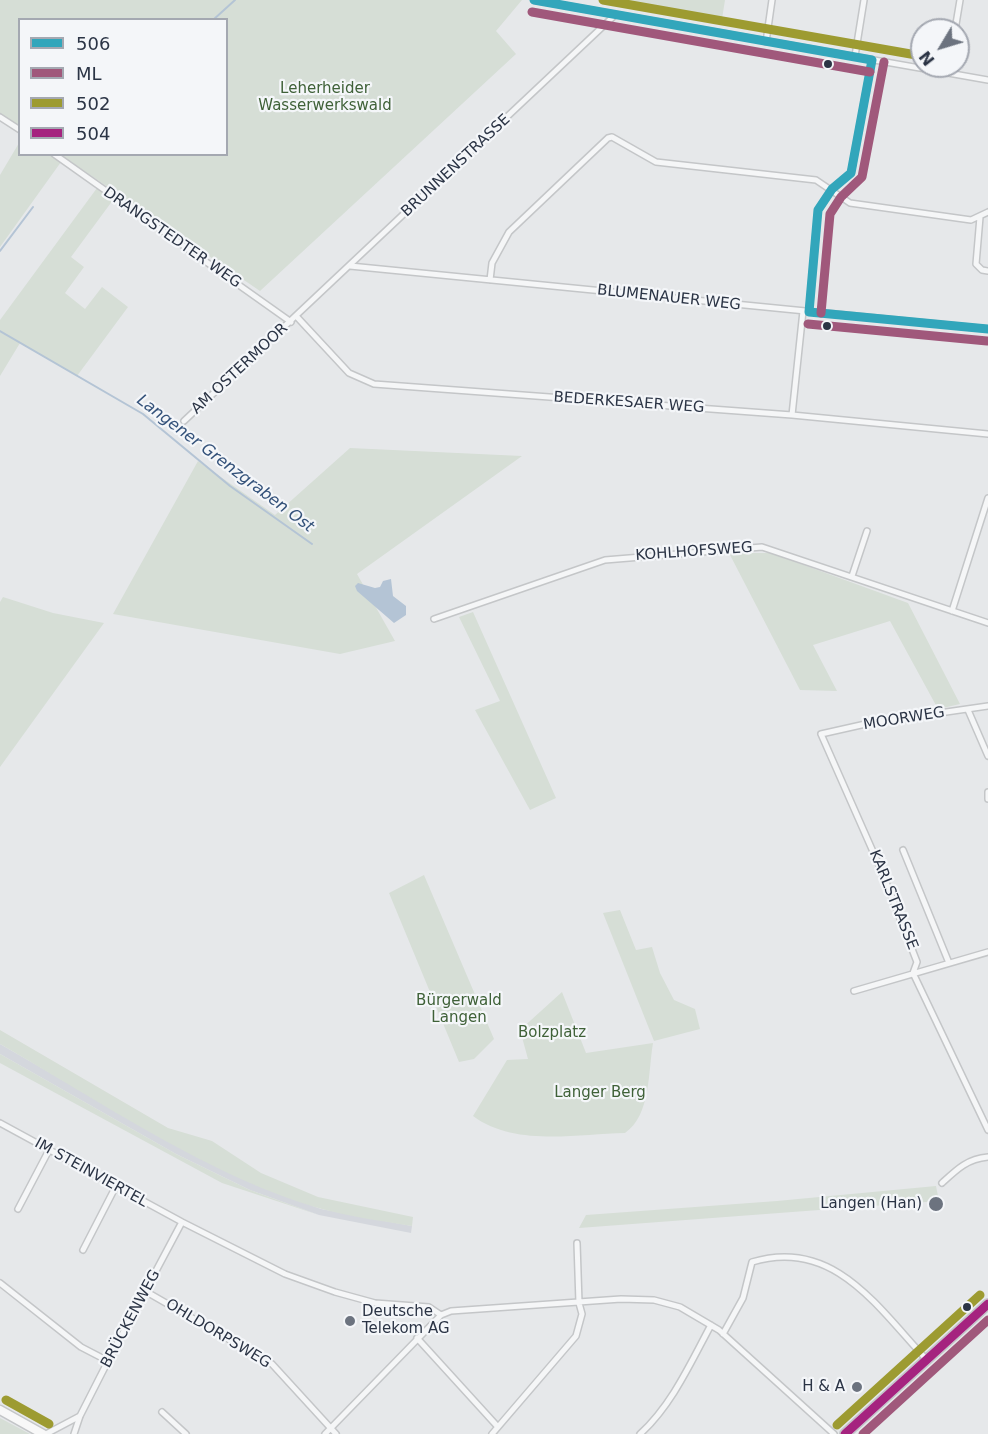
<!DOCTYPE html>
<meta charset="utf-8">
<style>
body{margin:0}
#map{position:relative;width:988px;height:1434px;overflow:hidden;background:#e6e8ea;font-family:"DejaVu Sans",sans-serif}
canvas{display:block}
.legend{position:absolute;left:18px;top:18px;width:210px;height:138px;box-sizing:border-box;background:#f4f6f9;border:2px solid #a4a8b1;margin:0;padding:8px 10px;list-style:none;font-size:18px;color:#2b3445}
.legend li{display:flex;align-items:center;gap:12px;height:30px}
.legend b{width:30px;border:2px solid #a4a8b1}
.north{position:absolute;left:910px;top:18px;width:60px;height:60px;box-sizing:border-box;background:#f4f6f9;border:2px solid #a4a8b1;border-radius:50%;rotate:232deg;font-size:16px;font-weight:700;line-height:24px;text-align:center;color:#2b3445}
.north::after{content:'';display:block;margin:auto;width:21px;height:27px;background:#6c737f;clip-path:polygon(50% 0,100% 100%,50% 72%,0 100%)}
</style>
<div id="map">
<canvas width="988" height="1434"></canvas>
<ul class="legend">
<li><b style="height:8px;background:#32a6bb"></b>506</li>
<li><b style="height:8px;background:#a0587b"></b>ML</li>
<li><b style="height:8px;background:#9d9b31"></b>502</li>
<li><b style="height:8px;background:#a5237f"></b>504</li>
</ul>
<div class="north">N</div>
</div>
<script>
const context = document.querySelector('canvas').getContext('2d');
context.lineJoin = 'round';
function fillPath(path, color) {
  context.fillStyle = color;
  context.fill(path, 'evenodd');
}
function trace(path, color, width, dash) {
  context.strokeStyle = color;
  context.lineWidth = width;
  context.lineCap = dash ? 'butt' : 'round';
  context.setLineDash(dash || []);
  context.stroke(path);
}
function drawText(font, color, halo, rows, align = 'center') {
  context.font = font + ' "DejaVu Sans",sans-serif';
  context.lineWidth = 4.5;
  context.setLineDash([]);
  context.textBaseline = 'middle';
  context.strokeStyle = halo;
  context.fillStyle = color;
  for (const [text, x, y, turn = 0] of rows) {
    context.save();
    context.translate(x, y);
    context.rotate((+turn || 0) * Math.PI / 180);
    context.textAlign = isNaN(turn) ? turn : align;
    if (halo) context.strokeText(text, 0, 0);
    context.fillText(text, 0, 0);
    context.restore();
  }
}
const built = new Path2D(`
 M0,1044L179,1147L252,1183L321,1209L412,1226L411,1233L319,1215L250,1190L176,1154L0,1054Z`);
const green = new Path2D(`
 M0,0H522L496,31L516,54L260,291L61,155L226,154V20H20L19,126L0,113Z
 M615,0H725L722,19Z
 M19,143L20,154L50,155L61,162L0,247V175Z
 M97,188L113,200L71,257L84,267L65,293L85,309L102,287L128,307L77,376L20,343L0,376V320Z
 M350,448L522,456L357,574L395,641L340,654L113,614L198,461L275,515Z
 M729,553H771L908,603L960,704L938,709L890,621L813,645L837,691L800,690Z
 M3,597L53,613L104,623L0,767V602Z
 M473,612L556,798L530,810L475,710L500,701L459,617Z
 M424,875L494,1039L474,1059L459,1062L389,893Z
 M620,910L636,950L652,947L660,973L674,1000L695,1009L700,1029L654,1041L603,913Z
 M562,992L586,1053L653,1043C648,1072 651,1115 625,1133C576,1134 515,1147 473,1116L507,1060L528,1059L520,1030Z
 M0,1030L168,1128L212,1141L261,1173L318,1197L413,1217L412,1226C382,1221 351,1217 322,1209C214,1179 98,1100 0,1044Z
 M0,1054L176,1154L250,1190L319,1215L222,1183L0,1063Z
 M936,1186L939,1201L579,1228L586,1215L777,1201Z
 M0,1418L30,1434H0Z`);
const water = new Path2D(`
 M391,579L393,596L406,606V615L394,623L357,591L355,586L358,583L375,588L380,587L383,581Z`);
const stream = new Path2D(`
 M213,20L235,0
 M66,155L67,154
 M0,251L33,207
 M0,331L143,414L230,486L312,544`);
const minor = new Path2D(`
 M534,0L988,80
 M955,30L960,0
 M766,42L772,0
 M855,56L864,0
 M0,117L20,130
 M54,154L291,322
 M980,217L976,264L982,270L988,271
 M350,266L988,329
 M490,280L492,263L509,232L608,138L612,137L656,162L816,180L850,203L971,220L988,212
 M809,312L818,210L832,189L851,173L872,60
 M297,317L349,373L374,384L792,415L988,434
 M792,415L803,311
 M184,421L615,15
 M852,576L867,531
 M952,611L988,498
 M434,619L605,560L762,547L988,623
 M988,706L870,723L821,734L882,872L917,962L913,973L988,1130
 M968,710L988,756
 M988,792V799
 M903,850L949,963
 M854,991L988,952
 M0,1123L182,1222L285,1274L335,1292L375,1303L429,1307L441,1315
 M942,1183C957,1169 967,1159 988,1157
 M18,1209L49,1150
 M83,1250L116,1186
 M0,1283L81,1347L108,1361
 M145,1291L272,1364L336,1434
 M723,1334L743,1298L752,1262C834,1237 878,1308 927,1360
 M417,1338L498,1427
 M162,1412L186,1434
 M46,1434L80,1416
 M74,1434L80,1416L108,1361L182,1222
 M325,1434L441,1315L451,1311L621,1299L654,1300L680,1307L719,1330L834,1434
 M492,1434L576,1336L582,1314L579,1303L577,1243
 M640,1434C672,1405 691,1362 711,1325`);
const secondary = new Path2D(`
 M0,1410L43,1434`);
const primary = new Path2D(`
 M845,1434L988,1304`);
const bus1 = new Path2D(`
 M534,0L872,60
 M809,312L818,210L832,189L851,173L872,60
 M809,312L988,329`);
const bus2 = new Path2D(`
 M532,12L870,72
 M821,313L830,214L841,197L862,177L884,62
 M808,324L987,341
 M863,1434L988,1320`);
const bus3 = new Path2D(`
 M603,0L922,56
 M6,1400L49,1424
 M837,1425L980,1295`);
const bus4 = new Path2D(`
 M845,1434L988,1304`);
const markers = [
 [828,64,5,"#2b3445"],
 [827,326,5,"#2b3445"],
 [936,1204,8,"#6c737f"],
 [967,1307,5,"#2b3445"],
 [350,1321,6,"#6c737f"],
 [857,1387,6,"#6c737f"]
];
const parkNames = [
 ["Leherheider",325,89],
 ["Wasserwerkswald",325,106],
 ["Bürgerwald",459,1001],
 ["Langen",459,1018],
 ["Bolzplatz",552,1033],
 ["Langer Berg",600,1093]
];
const streetNames = [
 ["BRUNNENSTRASSE",456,166,-43],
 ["DRANGSTEDTER WEG",172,238,35],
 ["BLUMENAUER WEG",669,298,6],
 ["AM OSTERMOOR",240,369,-43],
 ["BEDERKESAER WEG",629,403,4],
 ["KOHLHOFSWEG",694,552,-4],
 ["MOORWEG",904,719,-9],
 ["KARLSTRASSE",893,900,68],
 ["IM STEINVIERTEL",91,1173,29],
 ["BRÜCKENWEG",131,1319,-62],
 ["OHLDORPSWEG",218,1334,31]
];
const poiNames = [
 ["Langen (Han)",922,1204],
 ["Deutsche",362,1312,"left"],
 ["Telekom AG",362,1329,"left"],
 ["H & A",845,1387]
];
const waterNames = [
 ["Langener Grenzgraben Ost",225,464,37]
];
fillPath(built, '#d4d7dd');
fillPath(green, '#d6ded6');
fillPath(water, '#b4c4d5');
trace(stream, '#b4c4d5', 2);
trace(minor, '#c4c6c8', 8);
trace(secondary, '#c4c6c8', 11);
trace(primary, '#c2c5c8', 12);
trace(minor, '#f5f6f7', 5);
trace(secondary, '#f8f8f8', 8);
trace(primary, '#f8f8f8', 9);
trace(bus1, '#32a6bb', 9);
trace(bus2, '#a0587b', 9);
trace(bus3, '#9d9b31', 9);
trace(bus4, '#a5237f', 9);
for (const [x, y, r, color] of markers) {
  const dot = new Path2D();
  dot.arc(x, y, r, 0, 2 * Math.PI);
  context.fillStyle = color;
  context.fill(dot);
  trace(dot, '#f4f6f9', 2);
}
drawText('15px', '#3f6138', '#f4f6f9', parkNames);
drawText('15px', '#2b3445', '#f4f6f9', streetNames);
drawText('15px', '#2b3445', '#f4f6f9', poiNames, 'right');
drawText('italic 16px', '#34527a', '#f4f6f9', waterNames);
</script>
